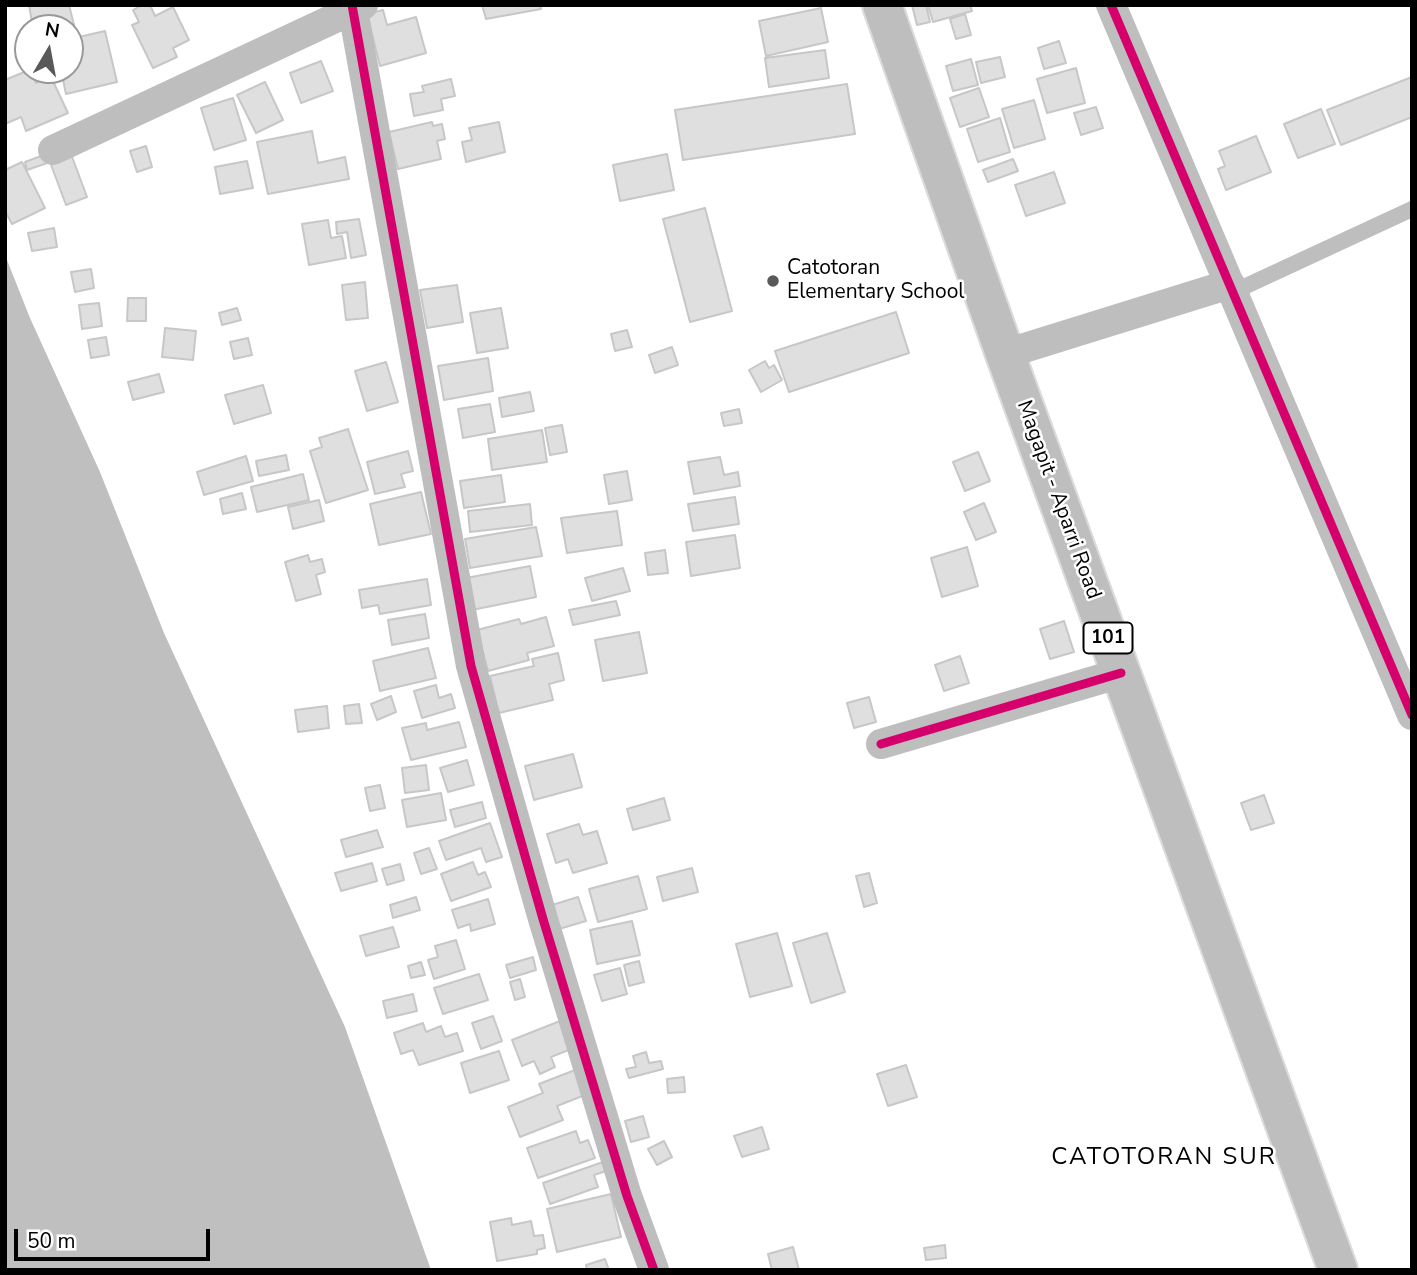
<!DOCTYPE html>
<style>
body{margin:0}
#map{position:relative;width:1417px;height:1275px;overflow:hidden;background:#fff;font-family:"Nunito Sans",sans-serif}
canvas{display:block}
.frame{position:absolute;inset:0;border:7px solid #000;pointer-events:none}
.north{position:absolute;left:14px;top:14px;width:70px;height:70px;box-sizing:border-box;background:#fff;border:2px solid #999;border-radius:50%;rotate:10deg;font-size:19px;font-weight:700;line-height:28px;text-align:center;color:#000}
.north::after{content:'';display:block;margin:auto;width:24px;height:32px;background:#595959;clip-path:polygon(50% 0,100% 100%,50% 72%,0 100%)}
.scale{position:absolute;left:14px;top:1229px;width:196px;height:32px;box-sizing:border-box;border:4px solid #000;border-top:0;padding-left:9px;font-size:21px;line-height:24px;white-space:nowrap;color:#000;-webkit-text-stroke:5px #fff;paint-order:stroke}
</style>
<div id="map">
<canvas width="1417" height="1275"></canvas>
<div class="frame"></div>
<div class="north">N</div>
<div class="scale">50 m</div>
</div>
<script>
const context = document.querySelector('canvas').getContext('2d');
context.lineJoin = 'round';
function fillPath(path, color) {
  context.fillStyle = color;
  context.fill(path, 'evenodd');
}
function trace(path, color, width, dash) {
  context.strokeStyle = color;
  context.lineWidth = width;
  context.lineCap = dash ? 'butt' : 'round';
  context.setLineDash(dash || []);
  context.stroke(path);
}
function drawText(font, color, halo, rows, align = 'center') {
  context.font = font + ' "Nunito Sans",sans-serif';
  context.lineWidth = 5;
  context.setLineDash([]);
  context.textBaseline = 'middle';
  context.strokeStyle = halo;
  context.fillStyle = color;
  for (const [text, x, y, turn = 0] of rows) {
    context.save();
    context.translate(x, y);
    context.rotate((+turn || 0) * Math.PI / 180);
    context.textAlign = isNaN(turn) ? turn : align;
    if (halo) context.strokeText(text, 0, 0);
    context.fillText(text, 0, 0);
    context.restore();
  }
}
const water = new Path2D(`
 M5,255L30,318L100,472L164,633L345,1027L431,1270H5Z`);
const building = new Path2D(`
 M29,5H69L74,25L33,28Z
 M142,5H150L155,16L173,7L189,40L173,48L177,57L153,68L132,25L139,22L133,10Z
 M482,5H540L541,9L486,19Z
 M912,5H926L930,22L917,25Z
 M928,5H970L972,11L933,22Z
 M821,8L828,42L766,56L759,21Z
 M383,10L387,25L416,17L426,53L380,66L367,14Z
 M965,14L971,35L956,39L950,19Z
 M105,31L117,82L66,94L61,70H70V39Z
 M1059,41L1066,63L1044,69L1038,48Z
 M825,50L829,78L769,87L765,58Z
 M1000,57L1005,77L981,83L976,62Z
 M971,59L978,85L953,91L946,66Z
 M321,61L333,91L301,103L290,73Z
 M1076,68L1085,103L1047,113L1037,79Z
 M29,70L36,83L51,77L68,113L26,131L21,117L5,124V80Z
 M1412,77V117L1341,145L1327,110Z
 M451,79L455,96L441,99L443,110L414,116L410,94L424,92L422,86Z
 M265,82L283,120L256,133L237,95Z
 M847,84L855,134L683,160L675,110Z
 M979,88L989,117L960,127L950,98Z
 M233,98L246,140L214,150L201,108Z
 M1034,100L1045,139L1014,148L1002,109Z
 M1096,107L1103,128L1081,135L1074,113Z
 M1321,109L1335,144L1298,158L1284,124Z
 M1000,118L1010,152L978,162L967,129Z
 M432,122L433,126L442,124L445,139L437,141L441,159L398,169L389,132Z
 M499,122L505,152L466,162L462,142L472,140L469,128Z
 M312,131L318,163L345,157L349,179L268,194L257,142Z
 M1256,136L1271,172L1226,190L1218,169L1225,166L1219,151Z
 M68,146L87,197L66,205L50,162L27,170L25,162Z
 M146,146L152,167L137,172L130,151Z
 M667,154L674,190L620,201L613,165Z
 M1013,159L1018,171L988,182L983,170Z
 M247,161L253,188L220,194L215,167Z
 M22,162L45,208L12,224L5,211V170Z
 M1054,172L1065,203L1026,216L1015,185Z
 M705,208L732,311L690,322L663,219Z
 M359,219L366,255L351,258L347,232L337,234L336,222Z
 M328,220L331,238L342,236L346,258L309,265L302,224Z
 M54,228L57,247L32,251L28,233Z
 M91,269L94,288L75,292L71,272Z
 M365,282L368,318L346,320L342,285Z
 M457,285L463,322L427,328L420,290Z
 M128,298H146V321H127Z
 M99,303L102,326L82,329L79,305Z
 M237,308L241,320L222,325L219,313Z
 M501,308L508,348L477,353L470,313Z
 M896,312L909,353L789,392L775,351Z
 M165,328L196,331L193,360L162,357Z
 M627,330L632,347L615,351L611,334Z
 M106,337L109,355L91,358L88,340Z
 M248,338L252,355L234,359L230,342Z
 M672,347L678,365L655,373L649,355Z
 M488,358L493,391L444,400L438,366Z
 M765,361L769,368L774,365L782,380L761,392L749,370Z
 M386,362L398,402L367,411L355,371Z
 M159,374L164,392L133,400L128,382Z
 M263,385L271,413L234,424L225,395Z
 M530,392L534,411L502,417L499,398Z
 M490,404L495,432L463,438L458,409Z
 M739,409L742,423L724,426L721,413Z
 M562,425L567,452L550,455L545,428Z
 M348,429L368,490L326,503L310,451L322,447L319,438Z
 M542,430L547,462L492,470L488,439Z
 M408,451L413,471L401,474L405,487L375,494L367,462Z
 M978,452L990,481L965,491L953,462Z
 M286,455L289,470L259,476L256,461Z
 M246,456L253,481L204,495L197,472Z
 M720,457L724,475L738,472L740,486L694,494L688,462Z
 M627,471L632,500L609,504L604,475Z
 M303,474L309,500L257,512L251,487Z
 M501,475L505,502L464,508L460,481Z
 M421,492L431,534L379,545L370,504Z
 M242,493L246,509L223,514L220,499Z
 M735,497L739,524L693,531L688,504Z
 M319,500L324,521L293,529L288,507Z
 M984,503L996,532L976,540L964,512Z
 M530,504L532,525L470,532L468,511Z
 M617,511L622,545L567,553L561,518Z
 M536,527L542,556L470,568L465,539Z
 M735,535L740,568L691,576L686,542Z
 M967,547L978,586L942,597L931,558Z
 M665,550L668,573L648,575L645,553Z
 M308,555L310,562L322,559L325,572L316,575L321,594L296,601L285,562Z
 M530,566L536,597L472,610L466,578Z
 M623,568L630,591L592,601L585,578Z
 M427,579L431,605L380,614L378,605L362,608L359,590Z
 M616,601L620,615L573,625L569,610Z
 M425,614L429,638L392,645L388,620Z
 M546,617L554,646L527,653L529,660L488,671L477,630L519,619L521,624Z
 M1064,621L1074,652L1050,659L1040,629Z
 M639,632L647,673L603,681L595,640Z
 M428,648L436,678L380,691L373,661Z
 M558,653L564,680L549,684L553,700L499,713L490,676L534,666L532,659Z
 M960,656L969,683L944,691L935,665Z
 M436,685L439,698L451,694L455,708L422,718L414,691Z
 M391,696L396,712L377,720L371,704Z
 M869,697L876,722L854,728L847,703Z
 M359,704L362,723L346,724L344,706Z
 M327,706L329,728L298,732L295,710Z
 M459,722L466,747L411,760L402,728L426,723L427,730Z
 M573,754L582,787L534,800L525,766Z
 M467,760L474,785L448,792L440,768Z
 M426,765L429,790L405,793L402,768Z
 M380,785L385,808L370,811L365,788Z
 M441,793L446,820L407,827L402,800Z
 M1264,795L1274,823L1251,830L1241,803Z
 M664,798L670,820L633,830L627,809Z
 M482,802L486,818L455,827L450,810Z
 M490,823L502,857L486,862L481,848L446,860L439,841Z
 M579,824L583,835L597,831L607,863L573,873L568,859L556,863L547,834Z
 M377,830L383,847L346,857L341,840Z
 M429,848L437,869L421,874L414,853Z
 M473,862L478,875L485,872L491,887L451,901L441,874Z
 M372,863L377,881L341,891L335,873Z
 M400,864L404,880L387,885L382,869Z
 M692,868L698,892L663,901L657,877Z
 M869,873L877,903L864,907L856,876Z
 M638,876L647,909L598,922L589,889Z
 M416,897L420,910L393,918L390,905Z
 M578,897L586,921L559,929L552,905Z
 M488,899L495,924L471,931L470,924L458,928L452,910Z
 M632,921L640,955L597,964L590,930Z
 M393,927L399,947L366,956L360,936Z
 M777,933L792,986L750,997L736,944Z
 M827,933L845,992L811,1003L793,943Z
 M456,940L465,969L434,979L428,960L438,957L435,946Z
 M533,957L536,970L510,978L506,965Z
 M639,961L644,982L629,986L624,965Z
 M421,962L425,975L411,978L408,966Z
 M620,968L627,994L602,1001L594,975Z
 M479,974L488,1000L443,1014L434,988Z
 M520,979L525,997L515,1000L510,982Z
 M413,994L417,1011L387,1018L383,1001Z
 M493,1016L502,1041L481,1049L472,1023Z
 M560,1021L571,1049L551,1057L555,1067L540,1074L534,1061L522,1066L512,1040Z
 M423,1023L426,1032L441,1026L445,1037L457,1033L463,1051L419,1065L413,1050L401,1054L394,1033Z
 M499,1051L509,1080L470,1093L461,1063Z
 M646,1052L649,1063L661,1061L663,1069L629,1078L626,1069L636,1067L633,1056Z
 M906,1065L917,1097L888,1106L877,1074Z
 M575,1070L585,1095L557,1106L563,1120L520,1137L508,1107L543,1093L539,1084Z
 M684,1077L685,1092L668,1093L667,1079Z
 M643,1116L649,1137L631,1142L625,1121Z
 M762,1127L769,1149L742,1157L734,1136Z
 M576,1131L580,1143L588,1140L595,1158L538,1178L527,1148Z
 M664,1141L672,1157L657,1165L648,1149Z
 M603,1162L606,1171L594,1175L598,1187L550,1204L543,1183Z
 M611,1194L621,1237L557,1252L547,1209Z
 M511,1218L512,1225L531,1221L534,1236L543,1235L545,1248L537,1250V1254L497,1261L490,1222Z
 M945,1245L946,1258L926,1260L924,1248Z
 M793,1247L799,1270H772L768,1254Z
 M605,1259L609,1270H587L586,1265Z`);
const lane = new Path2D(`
 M1233,292L1412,209`);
const street = new Path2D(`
 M352,5L471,666L543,919L627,1196L654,1270
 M1111,5L1412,715
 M53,150L363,5
 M1005,354L1230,284
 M881,744L1121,673`);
const primary = new Path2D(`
 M882,5L1005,354L1338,1270`);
const cycleway = new Path2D(`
 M352,5L471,666L543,919L627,1196L654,1270
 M1111,5L1412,715
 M881,744L1121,673`);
const markers = [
 [773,281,7,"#595959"]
];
const shields = [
 [1108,638,49]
];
const shieldNames = [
 ["101",1108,638]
];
const poiNames = [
 ["Catotoran",787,269],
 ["Elementary School",787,293]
];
const streetNames = [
 ["Magapit - Aparri Road",1058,500,70]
];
const quarterNames = [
 ["CATOTORAN SUR",1164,1158]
];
fillPath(water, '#bfbfbf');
fillPath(building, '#dfdfdf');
trace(building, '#c7c7c7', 2);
trace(primary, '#dbdbdb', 42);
trace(lane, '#bebebe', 16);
trace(street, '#bebebe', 30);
trace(primary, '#bebebe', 38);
trace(cycleway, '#d6006c', 9);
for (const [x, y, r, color] of markers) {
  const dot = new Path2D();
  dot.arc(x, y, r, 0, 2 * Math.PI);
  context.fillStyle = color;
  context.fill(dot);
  trace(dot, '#fff', 2.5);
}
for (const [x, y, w] of shields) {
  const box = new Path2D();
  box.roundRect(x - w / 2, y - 15.5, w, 31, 5);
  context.fillStyle = '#fff';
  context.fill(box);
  trace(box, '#000', 2);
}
drawText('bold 19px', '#000', null, shieldNames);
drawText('21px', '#000', '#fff', poiNames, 'left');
drawText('21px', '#000', '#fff', streetNames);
context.letterSpacing = '2px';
drawText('24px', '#000', '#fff', quarterNames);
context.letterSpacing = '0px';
</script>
